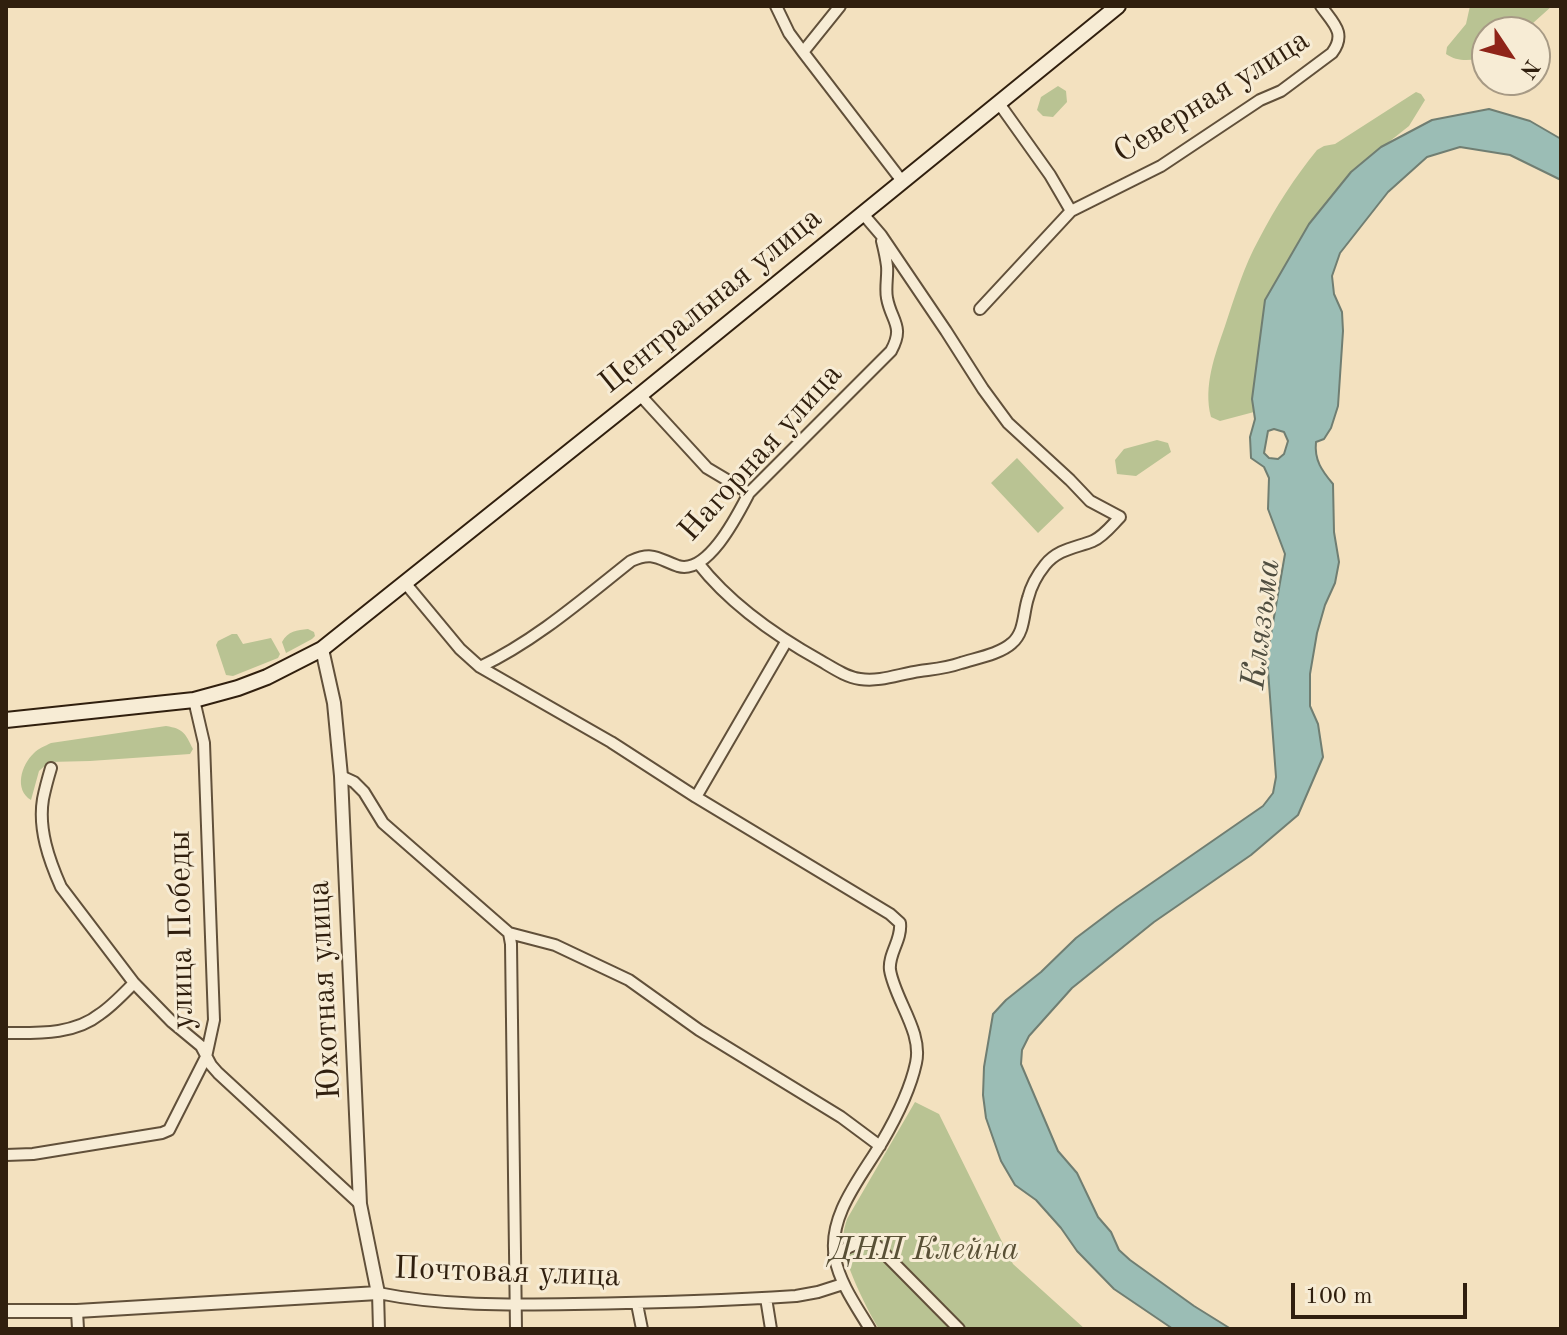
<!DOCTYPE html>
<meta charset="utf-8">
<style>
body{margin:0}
#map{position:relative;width:1567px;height:1335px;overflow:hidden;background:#f3e1bf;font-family:"Old Standard TT",serif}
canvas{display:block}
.frame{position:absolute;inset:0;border:8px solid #301f0e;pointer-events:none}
.north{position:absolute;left:1471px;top:16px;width:80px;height:80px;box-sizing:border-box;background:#f7ecd5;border:2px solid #a79a85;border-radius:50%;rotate:125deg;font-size:22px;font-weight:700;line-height:32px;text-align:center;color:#301f0e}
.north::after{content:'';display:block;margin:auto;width:28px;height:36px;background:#8f2418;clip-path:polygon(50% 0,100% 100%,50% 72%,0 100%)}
.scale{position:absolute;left:1291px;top:1283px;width:176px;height:36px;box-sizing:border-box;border:4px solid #301f0e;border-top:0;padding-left:10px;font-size:24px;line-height:28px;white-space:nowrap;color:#301f0e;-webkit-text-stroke:6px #f7ecd5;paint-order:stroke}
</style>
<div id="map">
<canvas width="1567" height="1335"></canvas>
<div class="frame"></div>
<div class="north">N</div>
<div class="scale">100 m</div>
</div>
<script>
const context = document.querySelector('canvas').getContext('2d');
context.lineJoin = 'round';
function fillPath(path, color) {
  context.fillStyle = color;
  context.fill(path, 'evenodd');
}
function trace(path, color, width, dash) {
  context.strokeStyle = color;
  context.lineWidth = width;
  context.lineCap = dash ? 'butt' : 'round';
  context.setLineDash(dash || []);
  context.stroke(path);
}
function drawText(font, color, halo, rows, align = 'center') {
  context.font = font + ' "Old Standard TT",serif';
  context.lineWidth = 6;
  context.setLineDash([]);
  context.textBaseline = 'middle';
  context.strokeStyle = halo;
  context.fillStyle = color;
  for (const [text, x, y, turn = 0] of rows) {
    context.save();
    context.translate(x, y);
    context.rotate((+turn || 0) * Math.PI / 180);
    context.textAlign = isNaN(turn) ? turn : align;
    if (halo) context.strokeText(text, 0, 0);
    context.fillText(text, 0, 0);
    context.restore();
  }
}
const green = new Path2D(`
 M1470,6H1552L1523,32H1487V57C1473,60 1459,63 1446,54L1447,47L1466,24Z
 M1058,86L1066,91L1067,102L1053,117L1043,116L1037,110L1041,97Z
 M1416,92L1421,94L1425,100L1409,126L1351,172L1309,224L1265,300L1252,399L1254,412L1220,421L1211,417C1203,386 1215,355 1225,326C1235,296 1244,266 1259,239C1275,208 1295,177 1317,150L1324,146L1335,144Z
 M1157,440L1168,443L1171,452L1136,476L1117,474L1115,460L1124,449Z
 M1017,458L1064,508L1038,533L991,483Z
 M308,629L314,632L315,636L312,639L286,653L282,642C288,631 297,630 308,629Z
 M232,634H237L243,644L271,638L280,654L278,658L233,676L226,675L216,645L218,641Z
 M166,726C184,729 185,733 193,749L190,754L90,761L49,762L39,771L31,800C14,790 21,765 34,753C39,748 45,746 51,743Z
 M915,1102L939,1114L1013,1264L1085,1329H879C868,1312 848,1270 844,1251C841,1240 844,1229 847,1219Z`);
const water = new Path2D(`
 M1489,109L1530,121L1561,139V180L1510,155L1460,147L1427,157L1388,192L1340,253L1332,276L1334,294L1342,312L1343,331L1338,406L1331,428L1324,439L1316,442C1314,460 1322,471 1333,484L1334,532L1339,562L1335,583L1325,605L1317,633L1310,674V706L1318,724L1323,757L1298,815L1251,855L1154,922L1072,988L1029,1036L1022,1050L1021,1064L1058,1151L1077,1173L1098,1217L1111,1232L1119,1250L1130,1260L1194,1306L1231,1329H1173L1114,1289L1077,1251L1061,1228L1036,1200L1015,1185L1001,1161L986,1118L983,1095L984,1067L993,1014L1006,1000L1041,972L1076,938L1117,907L1263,806L1273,793L1276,777L1267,657L1285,554L1268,509L1269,478L1264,467L1251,458L1250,437L1255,419L1252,399L1265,300L1309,224L1351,172L1381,147L1432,120ZM1274,429L1284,432L1288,441L1284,454L1278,459L1269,458L1264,453L1268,431Z`);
const minor = new Path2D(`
 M776,6L789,33L803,52L902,181
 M803,52L840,6
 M998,102L1050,175L1071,211
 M980,309L1071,211L1161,166L1260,100L1281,91L1332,53C1347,33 1333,23 1321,6
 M640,395L707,468L749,493
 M698,563C730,604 776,636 821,661C833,668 846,677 860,679C881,682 899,674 920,671C934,669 947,668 961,663C977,658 1000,654 1012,643C1025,632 1023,613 1028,598C1031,586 1037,575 1045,565C1058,549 1075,548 1093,541C1104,536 1112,525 1120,517L1090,501L1070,480L1008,423L983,389L946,331L881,235L863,214
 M406,584L460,649L480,667L611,742L696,797L890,914L900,923C902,940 888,954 890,970C895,1000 923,1032 916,1063C910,1091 896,1118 882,1142C862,1176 827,1216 835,1258C840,1284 857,1307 870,1329
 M480,667C535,641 583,599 631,561C653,551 658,559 678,566C708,575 738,514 749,493L891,351C905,326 891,321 887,298C885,288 888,276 887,266C886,258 884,249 882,241
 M51,768C48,778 45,789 43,799C38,829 49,860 61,887L134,983L172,1022L201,1046L211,1065L218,1073L360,1204
 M341,776L354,782L364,792L383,823L509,933L511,944L516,1329
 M696,797L786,642
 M509,933L555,945L629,980L699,1030L841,1117L880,1146
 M6,1033C37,1033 74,1035 100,1014C112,1006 123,994 134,983
 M6,1155L33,1154L162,1133L169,1130L206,1057L214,1020L204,743L194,700
 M834,1255C849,1247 860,1239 876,1245L959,1329
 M766,1298L771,1329
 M637,1304L642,1329
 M77,1311L78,1329
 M379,1329L378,1293C442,1306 509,1305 574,1304C648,1303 722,1301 796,1296L818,1292L843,1284`);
const tertiary = new Path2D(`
 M6,1311H77L378,1293L360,1204L341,776L334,703L322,649`);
const secondary = new Path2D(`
 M6,720L194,700L238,688L267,677L322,649L640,395L1118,6`);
const streetNames = [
 ["Северная улица",1212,97,-32],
 ["Центральная улица",711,301,-39],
 ["Нагорная улица",761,453,-48],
 ["улица Победы",182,930,-91],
 ["Юхотная улица",325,990,-93],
 ["Почтовая улица",507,1273,2]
];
const parkNames = [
 ["ДНП Клейна",924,1251]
];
const waterNames = [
 ["Клязьма",1262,624,-83]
];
fillPath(green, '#b9c393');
fillPath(water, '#9bbdb5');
trace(water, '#707e72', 2);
trace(minor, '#61503a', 14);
trace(tertiary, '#61503a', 16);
trace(secondary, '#301f0e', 18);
trace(minor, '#f7ecd5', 10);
trace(tertiary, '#f7ecd5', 12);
trace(secondary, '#f7ecd5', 14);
drawText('32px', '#301f0e', '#f7ecd5', streetNames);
drawText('italic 32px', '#595036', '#f7ecd5', parkNames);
drawText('italic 34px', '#504e40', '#f7ecd5', waterNames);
</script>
